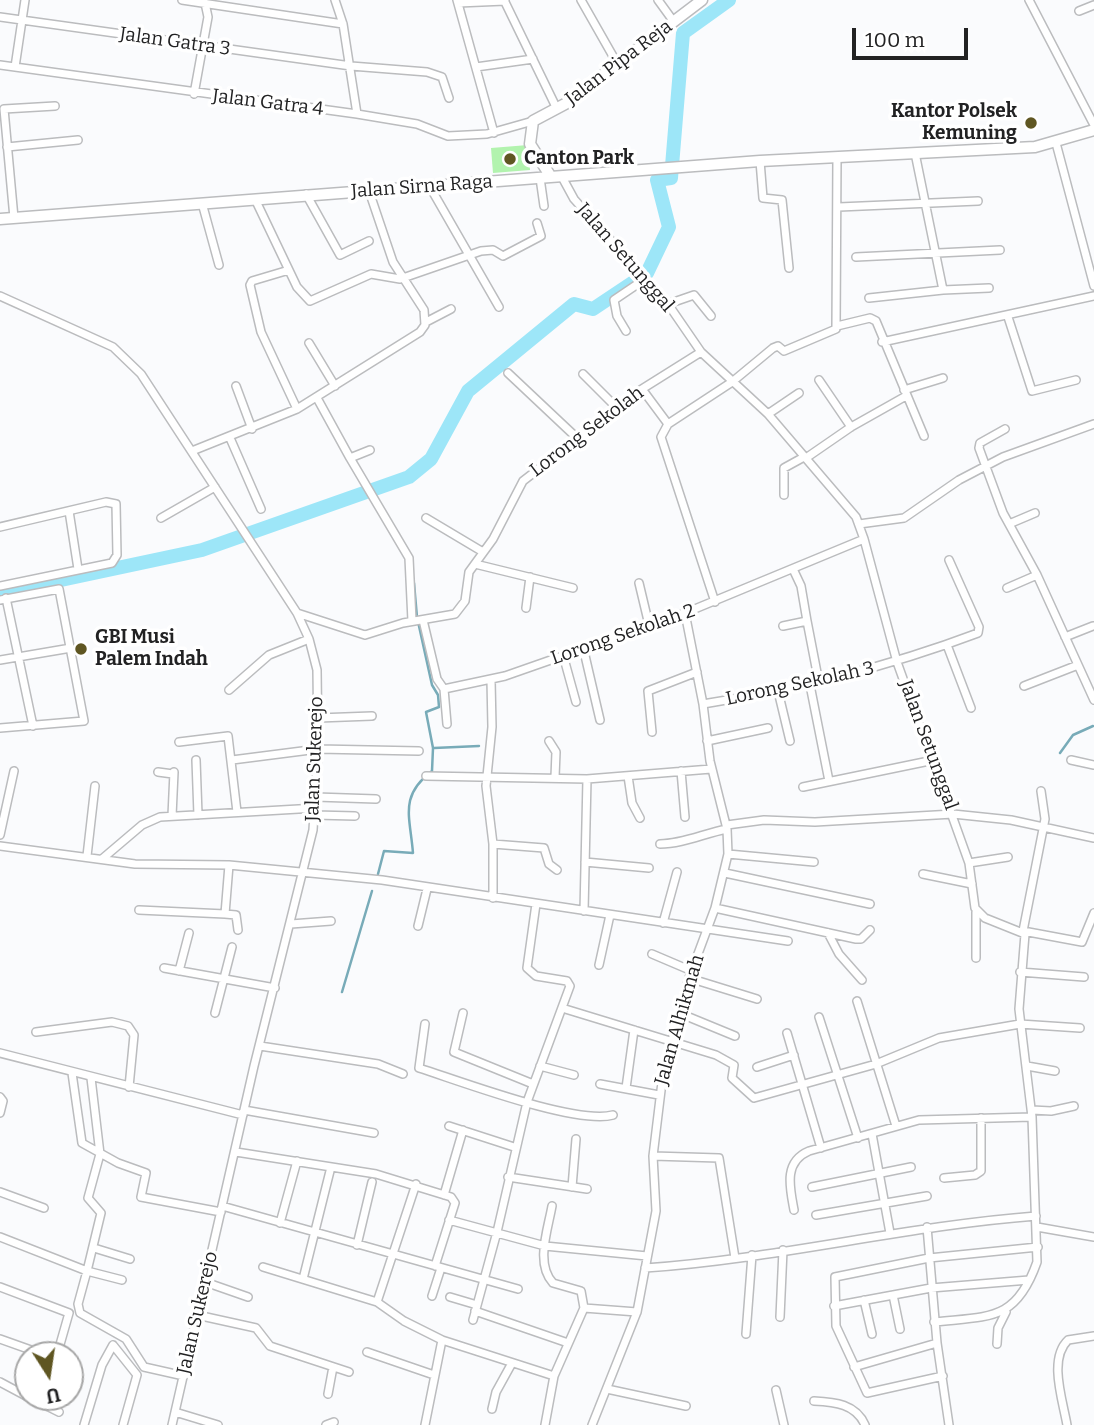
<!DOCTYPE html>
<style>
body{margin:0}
#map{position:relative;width:1094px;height:1425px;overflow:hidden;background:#fafbfd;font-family:Bitter,serif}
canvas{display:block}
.north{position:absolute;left:14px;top:1341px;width:70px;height:70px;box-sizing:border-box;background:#fff;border:2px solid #a7a7a7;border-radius:50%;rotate:168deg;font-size:19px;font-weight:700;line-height:28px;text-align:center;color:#222223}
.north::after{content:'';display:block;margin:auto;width:24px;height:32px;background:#5f5622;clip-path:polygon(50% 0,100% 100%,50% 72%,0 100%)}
.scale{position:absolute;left:852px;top:28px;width:116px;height:32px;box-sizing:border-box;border:4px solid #222223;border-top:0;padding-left:9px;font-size:21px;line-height:24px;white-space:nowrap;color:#222223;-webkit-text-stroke:5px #fff;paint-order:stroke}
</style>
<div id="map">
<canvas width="1094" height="1425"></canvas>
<div class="north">U</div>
<div class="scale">100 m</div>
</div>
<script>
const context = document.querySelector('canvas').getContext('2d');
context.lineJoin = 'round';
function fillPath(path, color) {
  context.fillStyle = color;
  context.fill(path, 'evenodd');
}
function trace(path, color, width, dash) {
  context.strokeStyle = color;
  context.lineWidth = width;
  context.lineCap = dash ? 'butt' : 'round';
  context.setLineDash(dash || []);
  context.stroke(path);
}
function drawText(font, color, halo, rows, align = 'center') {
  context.font = font + ' Bitter,serif';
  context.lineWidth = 7;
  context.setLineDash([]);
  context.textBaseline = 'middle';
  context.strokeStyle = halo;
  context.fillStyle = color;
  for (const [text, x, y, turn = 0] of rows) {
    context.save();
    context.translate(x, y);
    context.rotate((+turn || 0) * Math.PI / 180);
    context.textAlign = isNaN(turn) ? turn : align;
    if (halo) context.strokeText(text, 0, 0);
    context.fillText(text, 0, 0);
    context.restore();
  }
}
const green = new Path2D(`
 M528,145L530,170L493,173L491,148Z`);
const stream = new Path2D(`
 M434,748L479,746
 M1060,753L1073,735L1093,726
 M378,874L384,851L413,853C410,816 399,796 432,771L433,748L426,712L439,707L438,695L432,685L417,617L414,583
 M342,992L372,891`);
const river = new Path2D(`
 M0,593L202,550L409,477L431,459L468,391L574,304L593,309L647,273L669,227L657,180L671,178L683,33L729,0`);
const street = new Path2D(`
 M182,0L343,24
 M335,0L343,24L357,114
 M457,0L494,133
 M504,0L557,109
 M581,0L618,65
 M658,0L674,22
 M1029,0L1094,125
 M458,3L505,1
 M1079,11L1094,5
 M0,17L351,66L427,72L442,77L449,98
 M0,65L357,114L417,124L448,136L487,134L533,121
 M15,67L25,0
 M476,67L533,59
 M194,94L208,17L205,3
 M1056,143L1094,286
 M7,147L78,140
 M760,161L763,198L782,200L789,268
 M562,177L574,199L668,304L701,352L768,414L856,517L864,539L897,662L969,863L975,908L985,918L1025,934L1019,1009L1032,1117L1037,1262C1016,1322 989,1316 934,1322
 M540,178L544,206
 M430,187L499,307
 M306,194L340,255L369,241
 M255,199L297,287L310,301L371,274L400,279L481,251L493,250L503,256L541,236L537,223
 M202,203L219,265
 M839,207L978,201
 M14,218L4,109L55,106
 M856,257L1000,250
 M289,270L252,281L250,285L261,332L297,409
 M943,290L989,288
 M0,296L113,347L141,374L297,613L309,639L317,670L318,749L313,830L254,1066L172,1425
 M869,298L943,290L915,153
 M668,304L694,295L711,316
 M1008,317L1032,391L1076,380
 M426,322L451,309
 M837,326L870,318L876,321L924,436
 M626,331L617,316L614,300L645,279
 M882,342L1094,296
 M309,343L335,386
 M508,373L577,438
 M583,374L617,408
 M819,380L851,427
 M236,386L252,429
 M642,389L668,424
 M904,390L943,378
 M317,398L350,458L370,450
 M768,414L799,393
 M1005,429L980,443L979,448L1003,513L1037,575L1094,700
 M230,438L261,509
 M192,451L297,409L420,332L425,325L424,310L393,262L369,191
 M350,458L409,558L412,621
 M806,458L851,427L906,396
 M784,495V468L804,457
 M69,511L78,569
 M161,518L215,487
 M426,518L483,552
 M859,524L904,518L959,480L1003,457L1094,424
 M1009,524L1035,513
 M0,527L106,502L116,504L117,555L112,563L0,586
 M475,564L573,588
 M639,583L649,625
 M1007,588L1037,575
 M6,598L33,726
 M0,600L59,589L84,721L0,728
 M715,602L661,437L668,424L732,382L773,348L778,346L784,351L836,329L837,157
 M526,608L530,577
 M297,613L365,635L403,623L455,614L465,601L469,572L493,539L523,481L642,389L701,352
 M423,620L437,679L444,689L505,676L685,613L864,539
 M807,621L819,683
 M783,626L807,621L801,586L793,569
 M1065,637L1093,626
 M947,645L971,708
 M583,647L600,720
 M563,655L576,702
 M0,660L71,648
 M491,680L492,727L486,786L493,844V898
 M810,685L829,781
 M1024,686L1078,665
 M444,689L447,724
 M229,690L269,655L309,639
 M778,691L790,741
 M703,704C800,688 885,668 978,633L979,627L949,560
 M318,718L372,716
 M652,732L648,691L697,672
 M549,741L556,752L555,777
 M707,741L768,728
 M179,742L228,736L237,812
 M196,760L198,815
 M232,760L318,749L419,751
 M1071,760L1094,765
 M681,771L685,817
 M158,772L173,774
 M426,776L587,779L711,769
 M628,776L632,803L640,818
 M803,787L934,760
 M1041,791L1045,819L1023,931L1082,942L1094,913
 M316,797L376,799
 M315,815L355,816
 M172,816L174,772
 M727,825L764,820L815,822L953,814L1011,820L1094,838
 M0,835L14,771
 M493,844L544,848L549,864L557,870
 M660,844C683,844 705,833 727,829
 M0,846L135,864L229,865L382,880L788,941
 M728,854L814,862
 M87,856L95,786
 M102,859L142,825L160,817L316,808
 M585,862L649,868
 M969,863L1008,857
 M229,865L225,914L236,915L238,930
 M725,873L870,904
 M923,874L972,884
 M715,908L856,939H861L870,930
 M139,910L225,914
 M584,911L587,779
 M663,923L677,872
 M291,924L331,921
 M418,926L427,889
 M828,933L839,954L862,980
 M652,954L692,971
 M976,958V912
 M599,965L610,915
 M164,968L275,988
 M179,971L189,933
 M1020,972L1084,977
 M689,978L757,999
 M857,1001L896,1126
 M562,1008L716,1055L734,1065L732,1078L754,1098L876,1064L939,1038L1020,1024L1080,1028
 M215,1013L232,947
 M463,1013L454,1052L533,1084
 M679,1013L735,1036
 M819,1017L858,1138
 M425,1024L419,1068C460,1081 576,1125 613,1115
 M36,1032L112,1022L128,1026L134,1035L129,1087
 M787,1033L821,1148
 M260,1046L378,1064L403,1074
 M0,1053L243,1115
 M540,1066L574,1075
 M1027,1066L1055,1071
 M757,1067L794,1055
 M72,1073L82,1143L118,1163L146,1173L141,1197L221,1212
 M91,1078L100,1154L88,1198L101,1213L87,1271L122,1280
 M600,1084L659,1095
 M626,1088L634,1030
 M0,1097L3,1101L0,1113
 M244,1110L374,1133
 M1032,1110L1051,1111L1074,1106
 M449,1126L514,1147
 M872,1134L890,1233
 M236,1152L376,1174L451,1197L455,1203L435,1266
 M653,1156L719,1158L735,1258
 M508,1177L587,1189
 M944,1178L975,1175L981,1171V1118
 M572,1187L576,1139
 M812,1187L911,1167
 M0,1192L44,1208
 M444,1195L463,1130
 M222,1206L518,1289
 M794,1210C790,1188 783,1162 809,1151L919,1120L1032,1117
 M816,1215L927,1196
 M449,1220L545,1246L647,1256
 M280,1223L297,1161
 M927,1227L937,1343L949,1425
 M1037,1227L1094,1237
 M0,1237L87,1271L78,1304L80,1313L126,1339L144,1367L184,1376
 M357,1245L372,1182
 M94,1248L130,1259
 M263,1267L377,1302L404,1321L442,1340L554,1376
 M645,1268C776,1259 905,1226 1036,1216
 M303,1279L331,1167
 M205,1282L248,1297
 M0,1287L69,1313L57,1355
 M893,1295L900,1329
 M432,1296L441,1268
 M450,1297L477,1305
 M864,1300L872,1334
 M377,1302L416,1184
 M834,1306L931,1288L1029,1280
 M584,1308L637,1312
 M475,1311L568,1343
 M197,1315L256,1328L270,1346L349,1372
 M780,1317L783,1250
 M473,1320L497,1232L527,1102L570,986L567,981L536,976L527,968L536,904
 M746,1334L752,1255
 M0,1339L45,1355
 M997,1344L998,1328L1006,1312
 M367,1352L434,1375
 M854,1367L937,1343
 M943,1376L867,1393L836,1326L835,1277L929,1258L1038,1247
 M0,1382L28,1397
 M607,1389L686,1406
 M776,1390L784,1425
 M328,1394L333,1367
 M29,1397L59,1412
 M814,1401C835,1402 856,1404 865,1425
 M492,1409L496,1392L512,1363
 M175,1412L218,1425
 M84,1425L102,1365L113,1345L137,1375L123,1425
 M326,1425L334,1422
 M425,1425L442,1340
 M545,1425L554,1376L584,1308L581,1291L553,1283C535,1264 548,1229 552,1206
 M592,1425L637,1312L656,1211L653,1156L663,1074L689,978L715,908L728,854L727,829L710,761L703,704L685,613
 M1067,1425C1063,1401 1048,1359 1068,1340L1094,1336`);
const secondary = new Path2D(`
 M551,177L530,144L533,121L565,104L702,0
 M0,219L760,161L1035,147L1094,130`);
const markers = [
 [1031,123,7,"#5f5622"],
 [510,159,7,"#5f5622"],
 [81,649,7,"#5f5622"]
];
const streetNames = [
 ["Jalan Gatra 3",175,42,8],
 ["Jalan Pipa Reja",619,63,-37],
 ["Jalan Gatra 4",268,103,7],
 ["Jalan Sirna Raga",422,187,-4],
 ["Jalan Setunggal",625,258,49],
 ["Lorong Sekolah",587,432,-37],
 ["Lorong Sekolah 2",623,635,-19],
 ["Lorong Sekolah 3",800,684,-12],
 ["Jalan Setunggal",928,745,70],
 ["Jalan Sukerejo",315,759,-88],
 ["Jalan Alhikmah",680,1020,-74],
 ["Jalan Sukerejo",198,1313,-77]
];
const poiNames = [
 ["Kantor Polsek",1017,112,"right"],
 ["Kemuning",1017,134,"right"],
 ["Canton Park",524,159],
 ["GBI Musi",95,638],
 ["Palem Indah",95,660]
];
fillPath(green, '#b2f3ae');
trace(stream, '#78abb8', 2.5);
trace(river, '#9de6f8', 14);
trace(street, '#bbbcbe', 10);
trace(secondary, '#bbbcbe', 13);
trace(street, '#fff', 7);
trace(secondary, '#fff', 10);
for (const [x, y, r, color] of markers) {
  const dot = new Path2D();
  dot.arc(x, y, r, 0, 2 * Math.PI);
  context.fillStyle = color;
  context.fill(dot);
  trace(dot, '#fff', 2.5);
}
drawText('19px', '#222223', '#fff', streetNames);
drawText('bold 19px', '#222223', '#fff', poiNames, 'left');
</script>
